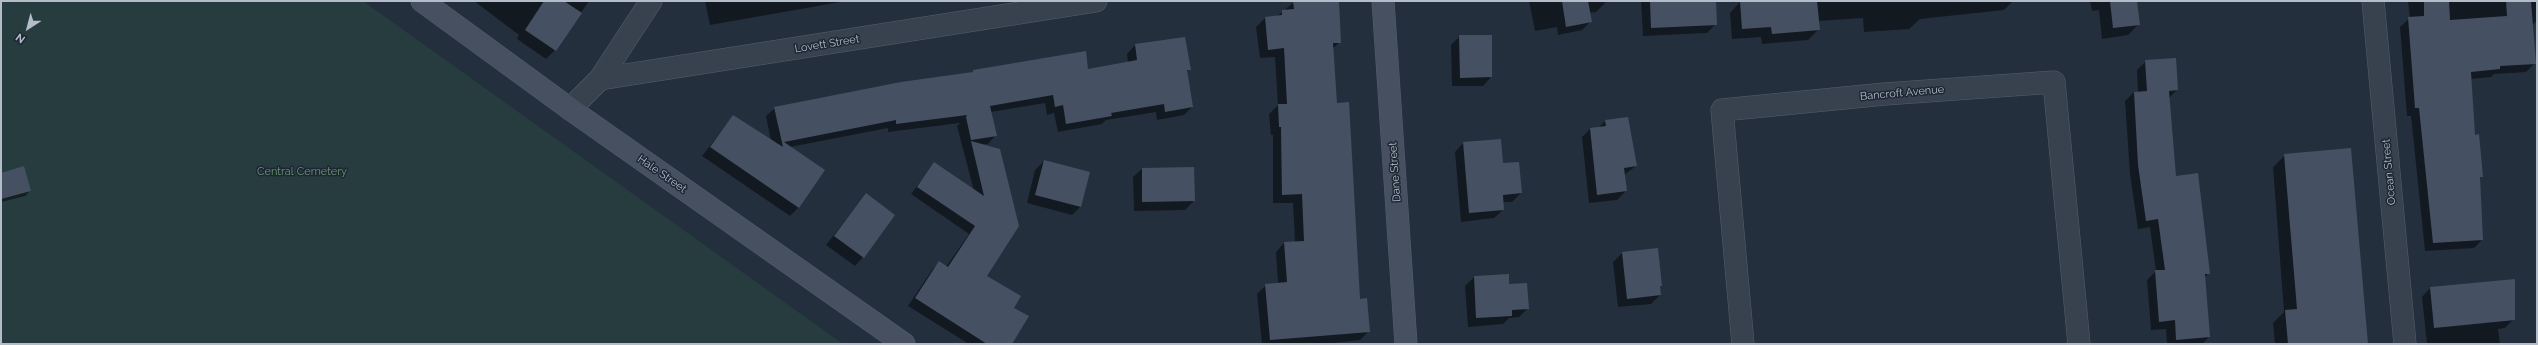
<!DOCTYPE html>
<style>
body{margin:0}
#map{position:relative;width:2538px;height:345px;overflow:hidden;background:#242f3e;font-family:Raleway,sans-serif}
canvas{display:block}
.frame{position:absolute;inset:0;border:2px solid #b4bcc9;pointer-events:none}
.north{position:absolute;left:8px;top:8px;width:40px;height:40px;-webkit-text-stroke:3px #1d2633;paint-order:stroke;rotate:216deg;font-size:11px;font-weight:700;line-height:16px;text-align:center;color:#b4bcc9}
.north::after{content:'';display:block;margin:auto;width:14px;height:18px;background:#b4bcc9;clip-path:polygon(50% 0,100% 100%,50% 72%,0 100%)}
</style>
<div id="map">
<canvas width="2538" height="345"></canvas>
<div class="frame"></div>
<div class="north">N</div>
</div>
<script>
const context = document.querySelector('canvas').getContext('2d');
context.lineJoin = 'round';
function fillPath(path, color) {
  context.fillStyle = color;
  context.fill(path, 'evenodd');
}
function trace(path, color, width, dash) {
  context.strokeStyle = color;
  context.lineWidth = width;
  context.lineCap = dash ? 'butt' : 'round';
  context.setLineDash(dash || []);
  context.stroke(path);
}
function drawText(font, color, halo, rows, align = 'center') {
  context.font = font + ' Raleway,sans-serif';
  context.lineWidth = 3;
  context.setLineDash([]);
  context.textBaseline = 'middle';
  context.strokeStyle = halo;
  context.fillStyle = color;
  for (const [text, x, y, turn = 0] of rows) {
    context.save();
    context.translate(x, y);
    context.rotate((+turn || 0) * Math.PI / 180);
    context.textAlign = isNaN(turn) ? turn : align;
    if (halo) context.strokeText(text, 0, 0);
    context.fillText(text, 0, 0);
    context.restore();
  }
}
const green = new Path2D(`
 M1,1H363L843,344H1Z`);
const shadow = new Path2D(`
 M474,1H589L555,50L546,59L517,39L519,35Z
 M705,1H846L710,25Z
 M1337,1L1340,42L1332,49L1336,104L1359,300L1369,331L1360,340L1325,344H1262L1257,294L1266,285L1278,284L1276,252L1284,243L1295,242L1293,203H1273V135H1271L1269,114L1278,105L1275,57L1260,58L1256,27L1265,18L1276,17L1294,2Z
 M1529,1H1604L1605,3L1596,12L1589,13L1591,21L1582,30L1558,35L1557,27L1535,31Z
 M1641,1H1715L1716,24L1707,33L1643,36Z
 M1756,1H2013L2004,10L1920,19L1909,29L1864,32L1863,18L1818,21L1819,29L1808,40L1762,44L1761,37L1732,39L1730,13L1740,2Z
 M2090,1H2136L2139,24L2128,35L2102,39L2099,10L2092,11Z
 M2408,1H2537V21L2532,25L2535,63L2526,72L2494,74L2491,77L2471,79L2474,136L2482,176L2479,179L2482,240L2474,248L2425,251L2411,116H2407L2400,27L2410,18Z
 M1460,36L1491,77L1483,86H1452L1451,45Z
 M1135,45L1190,69L1186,72L1192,107L1184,115L1157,120L1156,112L1106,120L1102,124L1058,132L1054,113L1047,115L1045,103L991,112L996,135L988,144L982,145L1000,149L986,276L1013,308L1011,344H969L908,306L932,270L939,263L946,267L969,234L911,194L934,164L974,191L957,126L960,123L888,132V128L790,147L824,170L798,208L790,216L702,156L733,116L771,141L766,116L775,108L1085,52L1088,70L1128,62L1127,54Z
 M2146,61L2177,90L2168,99L2175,177L2209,273L2204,278L2209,337L2202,344H2167L2166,329L2151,330L2147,280L2156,271L2150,227L2138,229L2130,174L2125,101L2134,92H2138L2137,70Z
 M1606,120L1636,166L1624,175L1626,191L1617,200L1589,203L1582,137L1590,129L1598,128Z
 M1463,143L1502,164L1521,193L1512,202H1502L1503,210L1494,218L1461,222L1455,152Z
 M2285,155L2367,344H2275L2273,323L2284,312L2273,167Z
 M1044,161L1081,206L1072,215L1027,203L1035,170Z
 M1142,169L1194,201L1185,210L1134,211L1133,177Z
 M1,174L30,191L25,196L1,202Z
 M866,194L863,257L855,266L826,245Z
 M1622,253L1661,285L1659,287L1660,295L1651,304L1618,307L1613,262Z
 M1474,277L1508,285L1528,308L1519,317L1509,318L1503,324L1468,327L1465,286Z
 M2430,288L2514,319L2505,328L2498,329L2500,344H2427L2422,297Z`);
const building = new Path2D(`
 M544,1H564L582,13L556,51L525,30Z
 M1293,1H1339L1341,43H1333L1337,103L1349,102L1360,299L1367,298L1370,332L1270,340L1265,284L1287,282L1284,242L1304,241L1302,194L1282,195L1281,127H1279L1278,104H1287L1284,48L1268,50L1265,17L1282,15V10L1294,9Z
 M1562,1H1588L1592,22L1566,27Z
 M1650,1H1716L1717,25L1651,28Z
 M1740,1H1817L1820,30L1772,34L1771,27L1742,29Z
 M2110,1H2137L2140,25L2113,28Z
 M2449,1L2450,20L2507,16L2506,1H2531L2536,64L2500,66V69L2471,72L2475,135L2479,134L2483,177H2480L2483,240L2433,243L2419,108H2415L2408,17L2424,16V2Z
 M1459,35H1492V77L1460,78Z
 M1185,37L1191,70H1187L1193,107L1165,112L1164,104L1111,113L1112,116L1066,124L1063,105L1055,107L1053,95L990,106L997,136L971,140L966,117L967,115L896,124V120L784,142L825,170L799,208L710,147L733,115L783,147L774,107L901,82L973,72V70L1086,51L1088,69L1137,60L1135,44Z
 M2176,58L2178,90L2169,91L2176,176L2198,173L2210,274H2205L2210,337L2176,340L2175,320L2159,322L2155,270H2165L2158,219L2146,221L2138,165L2134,92L2147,91L2145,60Z
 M1628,117L1637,166L1624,168L1627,191L1597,195L1590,128L1606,126L1605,120Z
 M1501,139L1503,163L1519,162L1522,193L1503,195L1504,210L1469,213L1463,142Z
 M971,141L1000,149L1019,226L987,276L1021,296L1014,308L1029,316L1012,344H987L915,298L939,261L948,267L975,226L917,187L934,162L984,196Z
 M2351,148L2368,344H2288L2285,310L2297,309L2284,154Z
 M1044,160L1090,172L1081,207L1035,195Z
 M24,166L31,191L1,199V173Z
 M1194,167L1195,201L1142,202V168Z
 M866,193L895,215L864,258L834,236Z
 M1658,248L1662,286H1660L1661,295L1627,299L1622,252Z
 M1509,274V284L1527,283L1529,309L1512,310V316L1476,318L1474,276Z
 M2515,279V320L2434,328L2430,287Z`);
const street = new Path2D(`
 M2373,1L2405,344
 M600,79L651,1
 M570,109L600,79L1096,1
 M1743,344L1722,110L1885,94L2054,82L2079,344`);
const secondary = new Path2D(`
 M422,1L570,109L904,344
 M1383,1L1406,344`);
const streetNames = [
 ["Lovett Street",827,44,-9],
 ["Bancroft Avenue",1902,93,-5],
 ["Dane Street",1395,172,-94],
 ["Ocean Street",2389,172,-95],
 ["Hale Street",662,174,35]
];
const parkNames = [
 ["Central Cemetery",302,172]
];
fillPath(green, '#263c3f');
fillPath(shadow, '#0007');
fillPath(building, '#455162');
trace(street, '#565f6c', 23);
trace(secondary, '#565f6c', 23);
trace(street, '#38414e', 22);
trace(secondary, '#465061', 22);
drawText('11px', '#b4bcc9', '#1d2633', streetNames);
drawText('11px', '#6b9a76', '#1d2633', parkNames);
</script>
